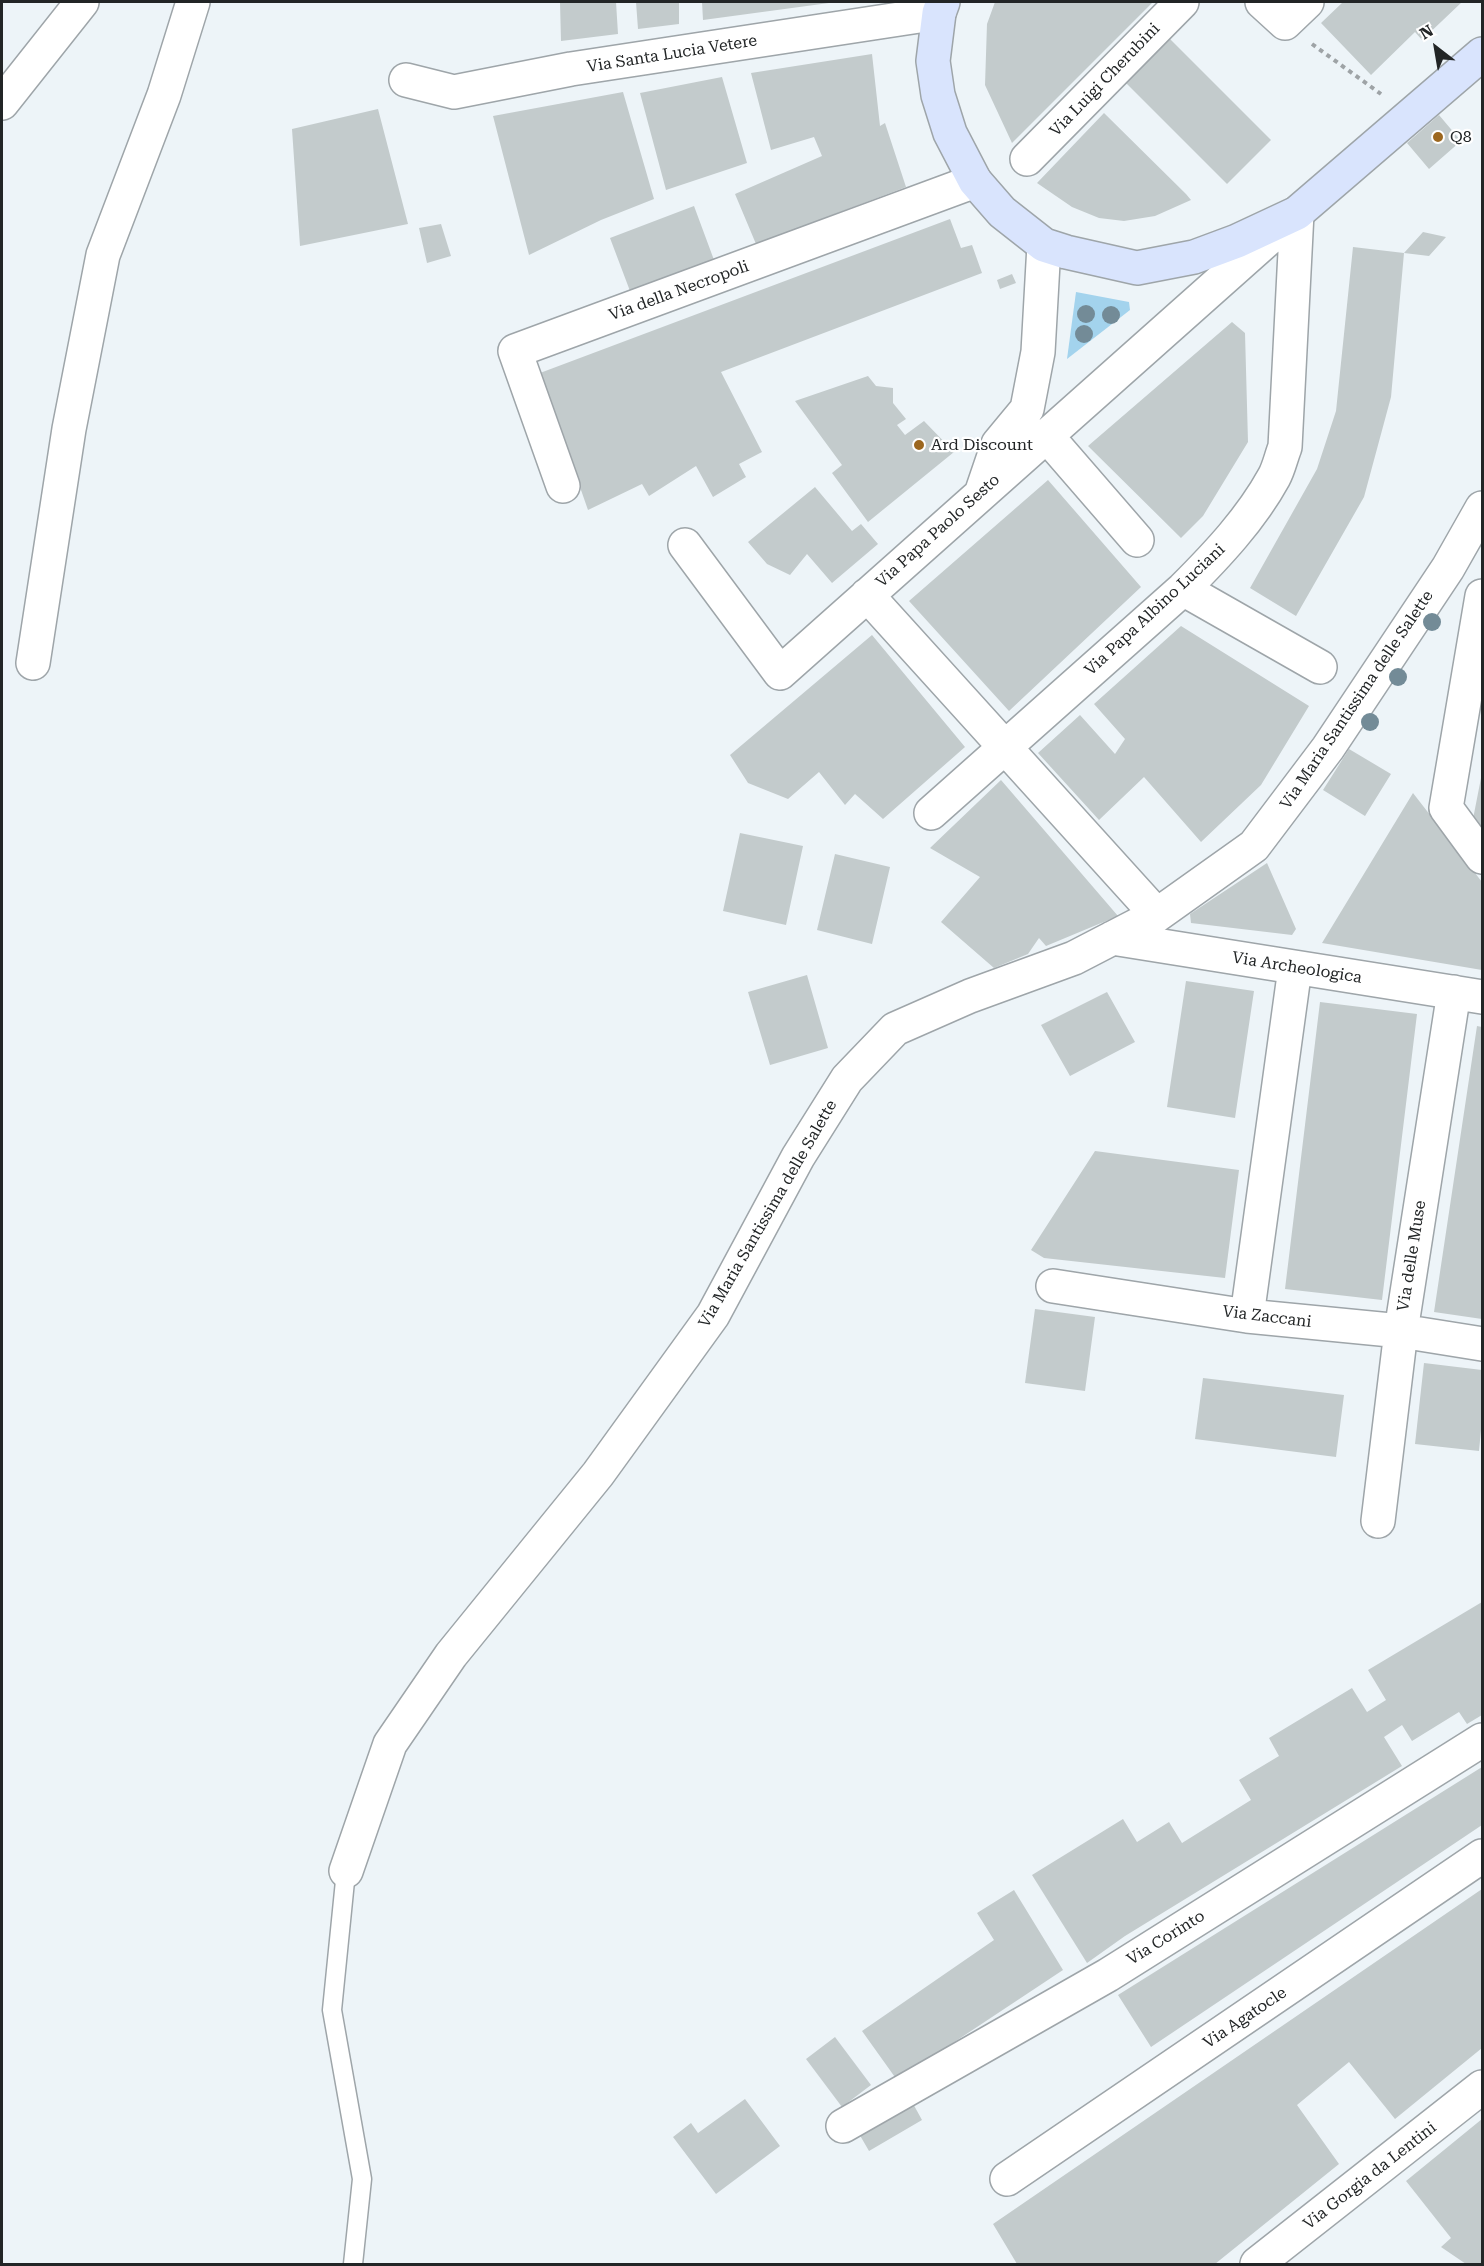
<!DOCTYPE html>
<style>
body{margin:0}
#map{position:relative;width:1484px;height:2266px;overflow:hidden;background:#edf4f8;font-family:"Roboto Serif",serif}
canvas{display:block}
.frame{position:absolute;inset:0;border:3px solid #222526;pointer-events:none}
.north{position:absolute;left:1406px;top:18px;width:60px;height:60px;-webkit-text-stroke:4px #fff;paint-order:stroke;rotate:329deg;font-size:16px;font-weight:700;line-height:24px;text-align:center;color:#222526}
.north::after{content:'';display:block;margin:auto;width:21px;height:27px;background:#222526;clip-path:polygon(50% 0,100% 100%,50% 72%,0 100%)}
</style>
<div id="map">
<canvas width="1484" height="2266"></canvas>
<div class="frame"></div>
<div class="north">N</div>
</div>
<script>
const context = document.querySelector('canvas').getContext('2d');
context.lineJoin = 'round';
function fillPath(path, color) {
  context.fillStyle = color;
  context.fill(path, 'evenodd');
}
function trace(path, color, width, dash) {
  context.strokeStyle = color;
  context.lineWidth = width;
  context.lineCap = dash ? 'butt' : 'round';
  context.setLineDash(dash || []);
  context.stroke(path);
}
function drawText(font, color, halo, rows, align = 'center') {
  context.font = font + ' "Roboto Serif",serif';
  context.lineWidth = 4.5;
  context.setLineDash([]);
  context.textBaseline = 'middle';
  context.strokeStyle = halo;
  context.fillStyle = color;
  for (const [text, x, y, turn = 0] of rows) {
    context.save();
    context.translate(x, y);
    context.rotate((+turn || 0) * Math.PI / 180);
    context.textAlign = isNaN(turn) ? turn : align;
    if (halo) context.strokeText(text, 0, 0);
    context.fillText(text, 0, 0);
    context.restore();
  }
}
const green = new Path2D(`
 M1076,292L1129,302L1130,310L1067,359Z`);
const building = new Path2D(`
 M560,2H616L618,34L561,41Z
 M636,2H679V24L638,29Z
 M702,2H829V3L703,20Z
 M995,2H1153L1012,143L985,85L987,24Z
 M1343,2H1462L1422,40L1415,32L1371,75L1321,23Z
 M1168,37L1271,140L1227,184L1124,81Z
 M872,54L880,126L885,123L906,187L756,244L735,194L822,156L814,137L771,150L751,73Z
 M722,77L747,163L666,190L640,93Z
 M623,92L654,199L601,220L529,255L493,116Z
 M378,109L408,224L300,246L292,129Z
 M1104,113L1186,194L1191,200L1155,216L1124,221L1099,218L1072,207L1037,183Z
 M1439,115L1461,141L1429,169L1407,143Z
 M694,206L714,260L630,291L610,238Z
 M950,219L961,248L972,245L982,273L721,372L762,452L739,464L746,477L713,497L696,466L649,496L642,484L588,510L540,373Z
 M441,224L451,256L427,263L419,228Z
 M1423,232L1446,237L1429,256L1404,253L1391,397L1364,497L1296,616L1250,588L1317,469L1336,411L1353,247L1404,253Z
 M1012,274L1016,283L1000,289L997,280Z
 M1232,322L1245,333L1248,442L1203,516L1181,538L1088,446Z
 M868,376L876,386L893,388V403L906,419L897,425L905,435L924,421L954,452L868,522L832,473L842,465L795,401Z
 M1048,480L1141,587L1009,711L909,601Z
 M815,487L852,531L861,524L878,544L832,583L807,554L790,575L767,564L748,542Z
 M1181,626L1309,706L1261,785L1201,842L1144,777L1099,820L1038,753L1080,715L1115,754L1125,739L1094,704Z
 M872,635L965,747L883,819L855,794L845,805L819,772L788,799L748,783L730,755Z
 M1349,749L1391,774L1365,816L1323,790Z
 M1481,778H1482V837L1472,824Z
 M1001,780L1118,916L1046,946L1039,938L1028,954L994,968L941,922L980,877L930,848Z
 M1413,793L1482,882V970L1322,943Z
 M740,833L803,846L786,925L723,911Z
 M835,854L890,867L872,944L817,930Z
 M1267,863L1296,929L1292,935L1191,923L1190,914Z
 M807,975L828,1048L770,1065L748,992Z
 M1186,981L1254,991L1235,1118L1167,1107Z
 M1107,992L1135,1042L1070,1076L1041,1025Z
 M1320,1002L1417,1014L1382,1300L1285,1289Z
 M1477,1026L1482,1027V1319L1434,1312Z
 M1095,1151L1239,1170L1225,1278L1044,1258L1031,1250Z
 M1035,1309L1095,1317L1085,1391L1025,1383Z
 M1424,1363L1482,1370V1420L1479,1451L1415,1444Z
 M1203,1378L1344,1395L1336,1457L1195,1439Z
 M1482,1602V1715L1467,1724L1459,1712L1412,1741L1402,1725L1384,1737L1402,1766L1125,1936L1087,1963L1032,1875L1123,1819L1137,1842L1169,1822L1182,1843L1251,1800L1239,1780L1279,1756L1269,1738L1352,1688L1367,1712L1386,1700L1368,1670Z
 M1482,1767V1825L1151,2047L1118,1995Z
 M1482,1889V2048L1395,2119L1349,2062L1297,2105L1339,2164L1215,2264H1017L993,2224Z
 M1014,1890L1063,1970L897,2080L862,2031L994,1940L977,1913Z
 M835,2037L871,2085L842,2107L806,2059Z
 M745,2099L780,2146L716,2194L673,2137L691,2123L698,2133Z
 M911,2100L922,2120L869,2151L858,2132Z
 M1482,2119V2264H1466L1441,2247L1451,2238L1406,2181Z`);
const path = new Path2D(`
 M1312,44L1381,94`);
const service = new Path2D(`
 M346,1871L332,2010L362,2179L353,2264`);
const minor = new Path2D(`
 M1262,2L1285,23L1307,2
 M406,80L454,92L571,69L939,13
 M2,103L82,2
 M1027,159L1182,2
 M1046,435L1137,540
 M563,486L515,351L975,181
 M982,491L998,444L1027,409L1038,352L1044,245
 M685,545L780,673L1287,222
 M1183,589L1320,667
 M867,595L1157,915
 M1482,596L1446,808L1482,857
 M33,663L69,429L103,255L164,95L193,2
 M931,813L1183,589C1217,555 1251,519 1274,477C1279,468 1281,457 1285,447L1297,213
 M1112,938L1482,997
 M1053,1286L1247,1316L1401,1331L1482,1344
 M1247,1316L1295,968
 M1378,1521L1401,1331L1454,992
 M346,1871L390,1744L451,1655L598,1474L713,1315L798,1157L847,1079L895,1029L970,996L1074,958L1157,915L1254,846L1328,748L1448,568L1482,508
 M843,2126L1108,1975L1482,1740
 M1007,2179L1482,1856
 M1257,2264L1482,2087`);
const secondary = new Path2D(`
 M943,2L939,13L933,61L938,95L950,133L975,181L1002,212L1044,245L1066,252L1137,268L1194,257L1237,241L1297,213L1482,54`);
const trees = [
 [1086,314],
 [1111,315],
 [1084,334],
 [1432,622],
 [1398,677],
 [1370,722]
];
const markers = [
 [1438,137,6,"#9c671f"],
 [919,445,6,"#9c671f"]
];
const streetNames = [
 ["Via Santa Lucia Vetere",672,54,-9],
 ["Via Luigi Cherubini",1105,80,-46],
 ["Via della Necropoli",679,291,-20],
 ["Via Papa Paolo Sesto",938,531,-42],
 ["Via Papa Albino Luciani",1155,610,-43],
 ["Via Maria Santissima delle Salette",1357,700,-56],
 ["Via Archeologica",1297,968,9],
 ["Via Maria Santissima delle Salette",768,1214,-60],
 ["Via delle Muse",1412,1256,-81],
 ["Via Zaccani",1267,1317,7],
 ["Via Corinto",1166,1938,-32],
 ["Via Agatocle",1245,2018,-34],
 ["Via Gorgia da Lentini",1370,2176,-38]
];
const poiNames = [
 ["Q8",1450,137],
 ["Ard Discount",931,445]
];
fillPath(green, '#a3d3ed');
fillPath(building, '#c3cbcc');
trace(service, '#9ea5a9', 21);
trace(minor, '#9ea5a9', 36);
trace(secondary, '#9ea5a9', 36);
trace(path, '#9ea3a6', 4, [4.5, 4.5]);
trace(service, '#fff', 18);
trace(minor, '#fff', 33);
trace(secondary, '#d9e4fd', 33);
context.fillStyle = '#738b97';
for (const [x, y] of trees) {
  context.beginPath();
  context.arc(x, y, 9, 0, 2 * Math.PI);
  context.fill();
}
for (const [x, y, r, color] of markers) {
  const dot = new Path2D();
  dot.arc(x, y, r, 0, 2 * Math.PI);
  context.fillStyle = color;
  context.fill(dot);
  trace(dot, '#fff', 2);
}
drawText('16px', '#222526', '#fff', streetNames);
drawText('16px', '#222526', '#fff', poiNames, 'left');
</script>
